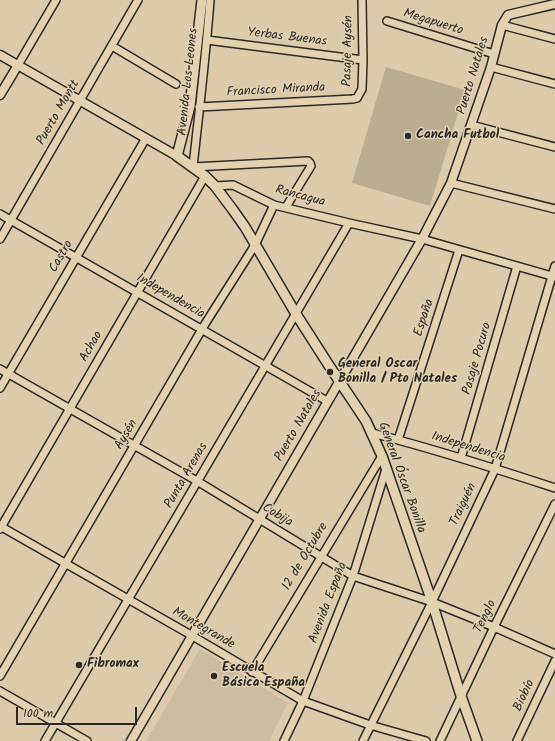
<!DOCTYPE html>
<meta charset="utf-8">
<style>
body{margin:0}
#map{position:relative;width:555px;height:741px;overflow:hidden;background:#dccaaa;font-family:Kalam,sans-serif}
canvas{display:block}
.scale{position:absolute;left:16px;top:707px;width:121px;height:18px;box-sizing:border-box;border:2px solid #2b2b2b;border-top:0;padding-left:5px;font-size:12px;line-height:14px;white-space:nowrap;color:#2b2b2b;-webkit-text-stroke:3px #e3d1af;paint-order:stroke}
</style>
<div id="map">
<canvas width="555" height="741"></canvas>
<div class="scale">100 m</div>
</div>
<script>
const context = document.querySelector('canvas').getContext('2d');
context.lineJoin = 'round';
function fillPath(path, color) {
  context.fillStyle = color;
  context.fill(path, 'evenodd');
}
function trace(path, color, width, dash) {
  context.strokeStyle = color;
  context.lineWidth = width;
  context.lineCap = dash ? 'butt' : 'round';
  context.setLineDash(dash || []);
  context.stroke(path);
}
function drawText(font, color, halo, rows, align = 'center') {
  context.font = font + ' Kalam,sans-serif';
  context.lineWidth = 3;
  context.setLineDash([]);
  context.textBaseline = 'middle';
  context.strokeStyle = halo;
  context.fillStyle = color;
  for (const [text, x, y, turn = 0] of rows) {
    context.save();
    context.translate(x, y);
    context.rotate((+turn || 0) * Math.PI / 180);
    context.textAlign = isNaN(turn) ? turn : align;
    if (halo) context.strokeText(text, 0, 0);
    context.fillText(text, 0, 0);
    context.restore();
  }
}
const built = new Path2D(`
 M200,649L288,703L269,741H146Z`);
const green = new Path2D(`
 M386,67L465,90L430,206L352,183Z`);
const minor = new Path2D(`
 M210,0C206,56 199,111 193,167L308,161L310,163L311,166L286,207
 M387,21L494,54
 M502,25L555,39
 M207,40L363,60
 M112,46L176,84
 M18,65L56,0
 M491,67L555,84
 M199,107L353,99L357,98L362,89L363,60L362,0
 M471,125L555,147
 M451,183L555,209
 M215,186L233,185L274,205L349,223L422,239L555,277
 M0,214L327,401
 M0,239L138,0
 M0,369L197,481L353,576L432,602L494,627L555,654
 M0,388L146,138
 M372,433C434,449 494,468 555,488
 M398,440L459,250
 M461,458L517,266
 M0,526L184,631L303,701L370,725L426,741
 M0,529L205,176
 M252,672L382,456
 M0,676L205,324L255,245L274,205
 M0,691L87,741
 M45,741L349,223
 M284,741L303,701L353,576L386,469
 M363,741L432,602L495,469L555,266
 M440,741L494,627L555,504
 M517,741L555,661`);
const tertiary = new Path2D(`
 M0,55L177,156
 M0,95L18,65
 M131,741L422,239L451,183L491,67L502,25L508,15L555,4`);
const secondary = new Path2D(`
 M202,0L190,106L177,156L205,176L215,186L233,210L245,227L296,314L328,364L366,421L382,456L432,602L461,696L477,741`);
const markers = [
 [408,136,4,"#2b2b2b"],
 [330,372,4,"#2b2b2b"],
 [79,665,4,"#2b2b2b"],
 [214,676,4,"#2b2b2b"]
];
const streetNames = [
 ["Megapuerto",433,23,17],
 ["Yerbas Buenas",287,38,7],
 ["Pasaje Aysén",349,51,-89],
 ["Puerto Natales",474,76,-73],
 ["Avenida Los Leones",189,82,-84],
 ["Francisco Miranda",276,91,-3],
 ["Puerto Montt",59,113,-60],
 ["Rancagua",300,197,15],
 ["Castro",62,257,-60],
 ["Independencia",170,297,30],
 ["España",425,318,-72],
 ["Achao",92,347,-60],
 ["Pasaje Pocuro",478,359,-74],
 ["Puerto Natales",299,426,-60],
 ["Aysén",127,435,-60],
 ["Independencia",468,448,17],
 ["Punta Arenas",187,476,-60],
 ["General Óscar Bonilla",401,478,70],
 ["Traiguén",464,505,-65],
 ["Cobija",277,516,31],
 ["12 de Octubre",306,557,-59],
 ["Avenida España",329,603,-69],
 ["Tenglo",486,617,-64],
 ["Montegrande",203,629,30],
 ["Biobío",525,696,-65]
];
const poiNames = [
 ["Cancha Futbol",416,136],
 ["General Oscar",338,365],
 ["Bonilla / Pto Natales",338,380],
 ["Fibromax",87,665],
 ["Escuela",222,669],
 ["Básica España",222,684]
];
fillPath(built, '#ccbc9f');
fillPath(green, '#bbad92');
trace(minor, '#2b2b2b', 10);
trace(tertiary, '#2b2b2b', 11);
trace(secondary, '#2b2b2b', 12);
trace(minor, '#e3d1af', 7);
trace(tertiary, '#e3d1af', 8);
trace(secondary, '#e3d1af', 9);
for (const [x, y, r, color] of markers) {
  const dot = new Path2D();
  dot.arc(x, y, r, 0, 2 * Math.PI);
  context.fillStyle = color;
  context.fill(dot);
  trace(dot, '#e3d1af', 1.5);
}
drawText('13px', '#2b2b2b', '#e3d1af', streetNames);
drawText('bold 13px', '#2b2b2b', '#e3d1af', poiNames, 'left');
</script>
